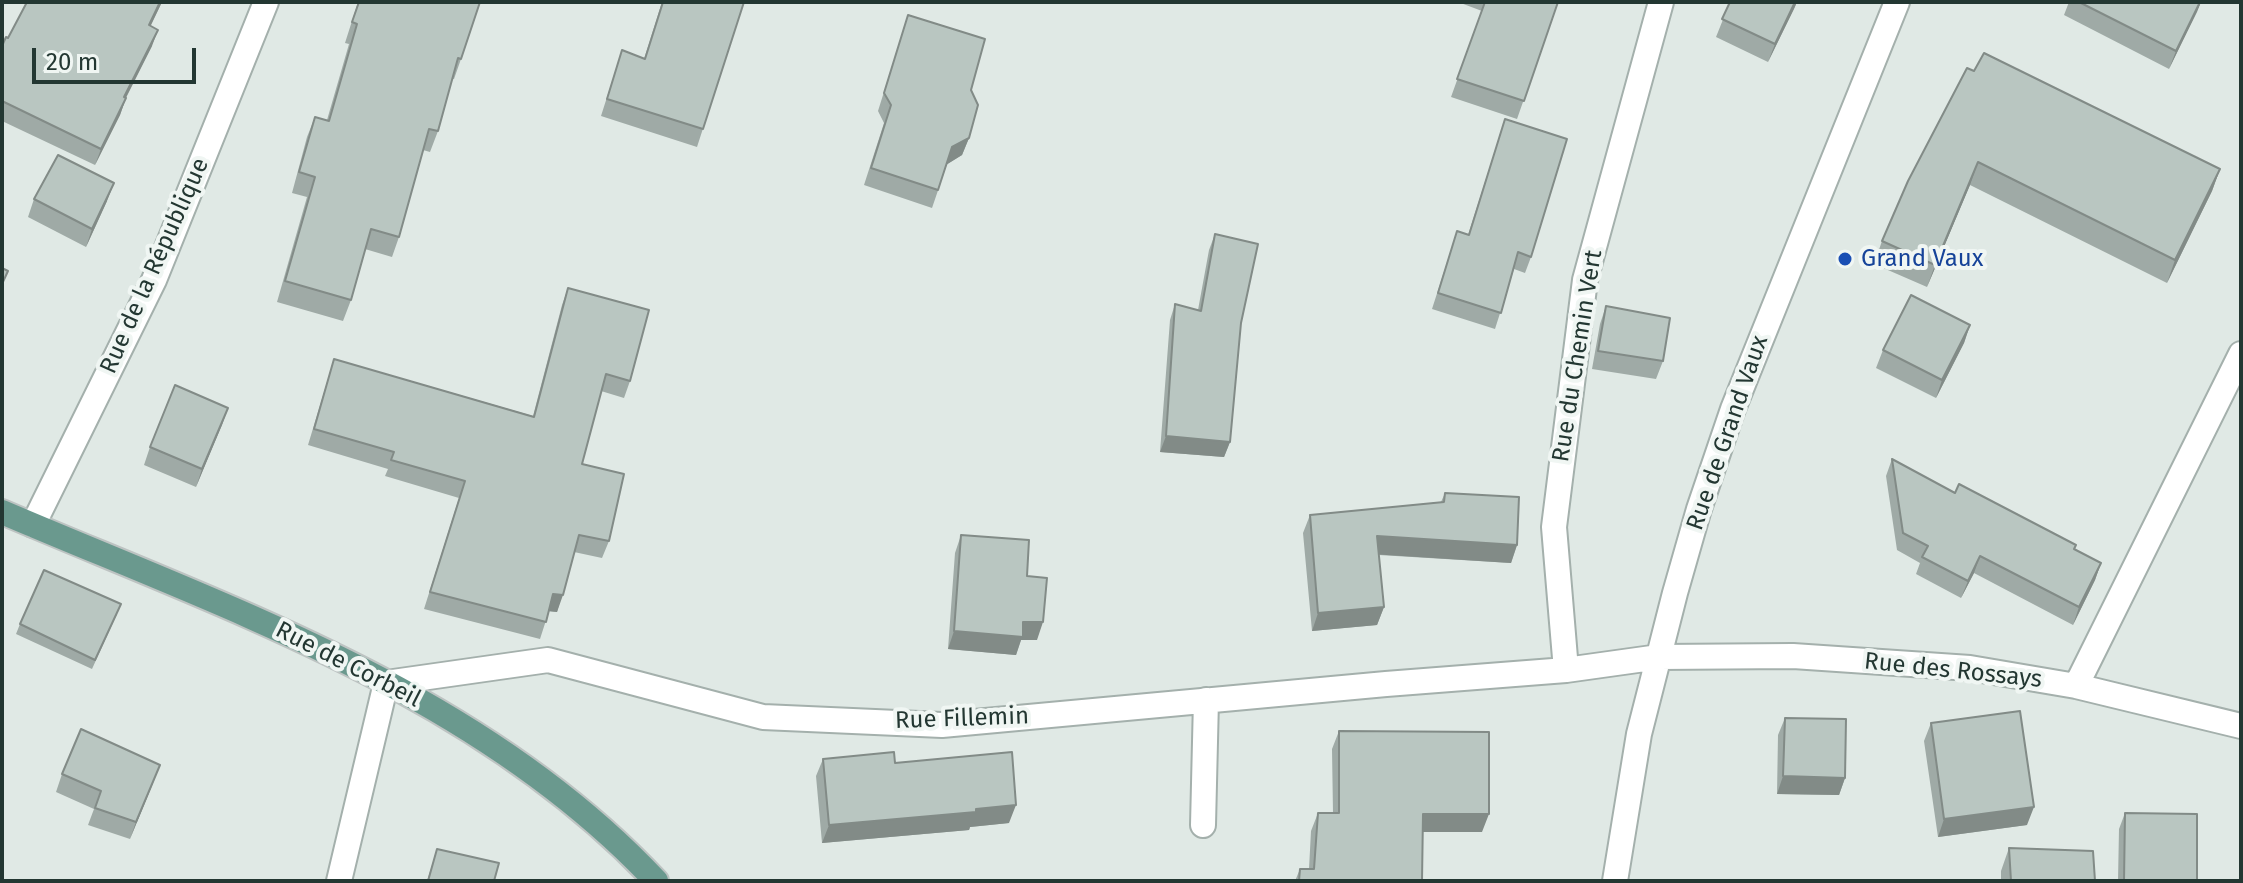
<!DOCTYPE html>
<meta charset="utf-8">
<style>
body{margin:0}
#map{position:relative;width:2243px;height:883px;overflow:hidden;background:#e0e9e5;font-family:"Fira Sans",sans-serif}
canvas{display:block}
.frame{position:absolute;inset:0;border:4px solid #233732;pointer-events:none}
.scale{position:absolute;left:32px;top:48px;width:164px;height:36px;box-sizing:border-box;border:4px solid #233732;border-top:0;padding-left:10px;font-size:24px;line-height:28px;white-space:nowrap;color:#233732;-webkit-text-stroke:6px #f0f6f3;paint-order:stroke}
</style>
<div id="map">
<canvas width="2243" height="883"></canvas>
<div class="frame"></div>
<div class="scale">20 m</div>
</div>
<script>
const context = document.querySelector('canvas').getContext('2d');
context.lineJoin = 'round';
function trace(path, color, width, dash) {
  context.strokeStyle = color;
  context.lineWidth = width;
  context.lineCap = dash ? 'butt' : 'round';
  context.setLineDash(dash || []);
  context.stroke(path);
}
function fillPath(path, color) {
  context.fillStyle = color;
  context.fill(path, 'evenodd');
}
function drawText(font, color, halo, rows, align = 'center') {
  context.font = font + ' "Fira Sans",sans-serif';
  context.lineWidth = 8;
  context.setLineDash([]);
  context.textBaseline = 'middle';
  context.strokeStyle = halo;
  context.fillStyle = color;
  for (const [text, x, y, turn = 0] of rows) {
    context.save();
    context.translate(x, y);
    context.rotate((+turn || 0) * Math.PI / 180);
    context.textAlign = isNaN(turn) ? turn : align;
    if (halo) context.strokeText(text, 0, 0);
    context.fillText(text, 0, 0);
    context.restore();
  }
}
const minor = new Path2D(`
 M33,525L154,280L266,2
 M1566,670L1554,527L1585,280L1661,2
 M2076,686L2241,354
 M1203,825L1206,700
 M339,881L386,683L548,660L763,717L942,725L1386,684L1566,670L1659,657L1793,656L1970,668L2076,686L2241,726
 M1615,881L1639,734L1675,593L1699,509L1733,409L1897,2`);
const major = new Path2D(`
 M2,512C231,610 481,694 656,881`);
const wall = new Path2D(`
 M162,2L150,26L152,46L126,98L120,115L95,165L2,121V46L8,38Z
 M358,2L461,59L454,79H452L438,131L430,152L423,150L399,237L392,257L365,249L351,300L343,321L277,302L307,197L292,193L307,137L315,117L327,120L349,44L345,43Z
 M662,2H744L697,147L601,116L622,50L644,59Z
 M1458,2H1558L1517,119L1451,97L1482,11Z
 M1730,2H1797L1768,62L1716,37Z
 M2069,2H2201L2169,69L2064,15Z
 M908,15L971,90L969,138L962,155L947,164L932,208L864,185L884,123L878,111Z
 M1974,71L2220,169L2212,191L2167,283L1970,185L1927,287L1874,264L1882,241Z
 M1505,119L1531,257L1525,273L1514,269L1495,329L1432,309L1457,231L1468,235Z
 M34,199L107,201L86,247L28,217Z
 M1215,234L1241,323L1230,442L1224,457L1160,452L1170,320L1175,304L1198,310L1209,250Z
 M568,288L630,381L624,398L601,391L582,464L609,541L602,558L574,552L557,612L549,611L540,639L424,609L459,498L385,476L388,469L308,445L334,359L533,416L562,305Z
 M1606,306L1663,361L1656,379L1592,369L1600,324Z
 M1970,325L1964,343L1936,398L1876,368L1883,350Z
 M228,408L196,487L144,465L150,447Z
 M1892,459L1955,493L2101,563L2095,580L2073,625L1974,573L1961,598L1916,574L1920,563L1897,550L1886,476Z
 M1445,493L1517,545L1511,563L1379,555L1384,607L1377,625L1312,631L1303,533L1310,515L1441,502Z
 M961,535L1037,640H1021L1016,655L948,649L955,553Z
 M117,614L92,669L16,634L20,624Z
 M1785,718L1845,778L1839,795L1777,794L1778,735Z
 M1931,723L2027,825L1938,837L1924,741Z
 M1339,731L1482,832H1423L1422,881H1295L1300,869H1309L1311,831L1318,813H1333L1332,749Z
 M823,759L895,763L1009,823L970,827L969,830L822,843L816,776Z
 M62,774L153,783L130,839L88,825L94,809L56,792Z
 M2125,813L2197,881H2118L2119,829Z
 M2009,848L2095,881H2001V871Z
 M437,849L494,881H427Z`);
const shadedWall = new Path2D(`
 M160,2H162L143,42L149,25Z
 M1795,2H1797L1794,9L1768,62L1775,44Z
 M2200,2H2201L2197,12L2169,69L2176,51Z
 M158,30L152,46L118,113L124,97Z
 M126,98L120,115L95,165L101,149Z
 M969,138L962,155L946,165L952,147Z
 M1978,162L1970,185L1927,287L1935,265Z
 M2220,169L2212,191L2167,283L2175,260Z
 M114,183L107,201L86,247L92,229Z
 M1970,325L1964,343L1936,398L1942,380Z
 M228,408L222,425L196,487L202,469Z
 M1166,436L1230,442L1224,457L1160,452Z
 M1377,536L1517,545L1511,563L1371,554Z
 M1980,556L1974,573L1961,598L1968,581Z
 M2101,563L2095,580L2073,625L2079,607Z
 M553,594L563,595L557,612L547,611Z
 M1384,607L1377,625L1312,631L1318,613Z
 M1023,622H1043L1037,640H1021L1016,655L948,649L954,631Z
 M160,765L153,783L130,839L136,822Z
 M1783,776L1845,778L1839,795L1777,794Z
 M1016,805L1009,823L970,827L969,830L822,843L829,825Z
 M2034,807L2027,825L1938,837L1944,819Z
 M1423,814H1489L1482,832H1416Z`);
const building = new Path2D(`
 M27,2H160L149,25L158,30L124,97L126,98L101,149L2,101V46L6,37L8,38Z
 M359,2H480L461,59L458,58L438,131L429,129L399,237L371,229L351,300L285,281L315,177L299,172L315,117L329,121L357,24L352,22Z
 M663,2H744L703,129L607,99L622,50L645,59Z
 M1485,2H1558L1524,101L1457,79Z
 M1730,2H1795L1775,44L1722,19Z
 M2079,2H2200L2176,51Z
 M908,15L985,39L971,90L978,105L969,138L952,147L938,190L871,168L891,105L884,93Z
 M1984,53L2220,169L2175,260L1978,162L1935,265L1882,241L1908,181L1967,68L1974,71Z
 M1505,119L1567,139L1531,257L1518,252L1501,313L1438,293L1457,231L1469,235Z
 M58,155L114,183L92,229L34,199Z
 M1215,234L1258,244L1241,323L1230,442L1166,436L1175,304L1201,311Z
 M2,268L8,271L2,284Z
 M568,288L649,310L630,381L606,374L582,464L624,474L609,541L579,535L563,595L553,594L546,622L430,592L465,481L391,460L394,452L314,429L334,359L534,417Z
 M1911,295L1970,325L1942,380L1883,350Z
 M1606,306L1670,318L1663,361L1598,351Z
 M175,385L228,408L202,469L150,447Z
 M1892,459L1955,493L1959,484L2076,545L2074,549L2101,563L2079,607L1980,556L1968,581L1922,557L1928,546L1903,533Z
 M1445,493L1519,497L1517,545L1377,536L1384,607L1318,613L1310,515L1444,502Z
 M961,535L1029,540L1027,576L1047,578L1043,622H1023V637L954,631Z
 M44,570L121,604L95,660L20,624Z
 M2020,711L2034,807L1944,819L1931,723Z
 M1785,718L1846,719L1845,778L1783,776Z
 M81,729L160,765L136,822L95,808L101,791L62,774Z
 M1339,731L1489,732V814H1423L1422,881H1299L1300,869H1314L1318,813H1339Z
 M894,752L895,763L1012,752L1016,805L976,809V812L829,825L823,759Z
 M2125,813L2197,814V881H2124Z
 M2009,848L2093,851L2095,881H2011Z
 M437,849L499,863L494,881H428Z`);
const markers = [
 [1845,259,8,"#1a4fb4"]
];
const transitNames = [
 ["Grand Vaux",1861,259]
];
const streetNames = [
 ["Rue de la République",155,266,-66],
 ["Rue du Chemin Vert",1578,356,-81],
 ["Rue de Grand Vaux",1728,433,-71],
 ["Rue de Corbeil",348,665,27],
 ["Rue des Rossays",1953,671,6],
 ["Rue Fillemin",962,719,-2]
];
trace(minor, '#a4b0ac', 28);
trace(major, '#bdc3c2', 28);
trace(minor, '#fff', 24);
trace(major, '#6a998e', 24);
fillPath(wall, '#9faaa6');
fillPath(shadedWall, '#828b87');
fillPath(building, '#b9c6c1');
trace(building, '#828b87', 2);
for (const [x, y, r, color] of markers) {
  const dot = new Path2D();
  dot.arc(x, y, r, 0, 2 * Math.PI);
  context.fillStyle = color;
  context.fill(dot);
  trace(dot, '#f0f6f3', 3);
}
drawText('24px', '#164399', '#f0f6f3', transitNames, 'left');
drawText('24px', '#233732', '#f0f6f3', streetNames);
</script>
